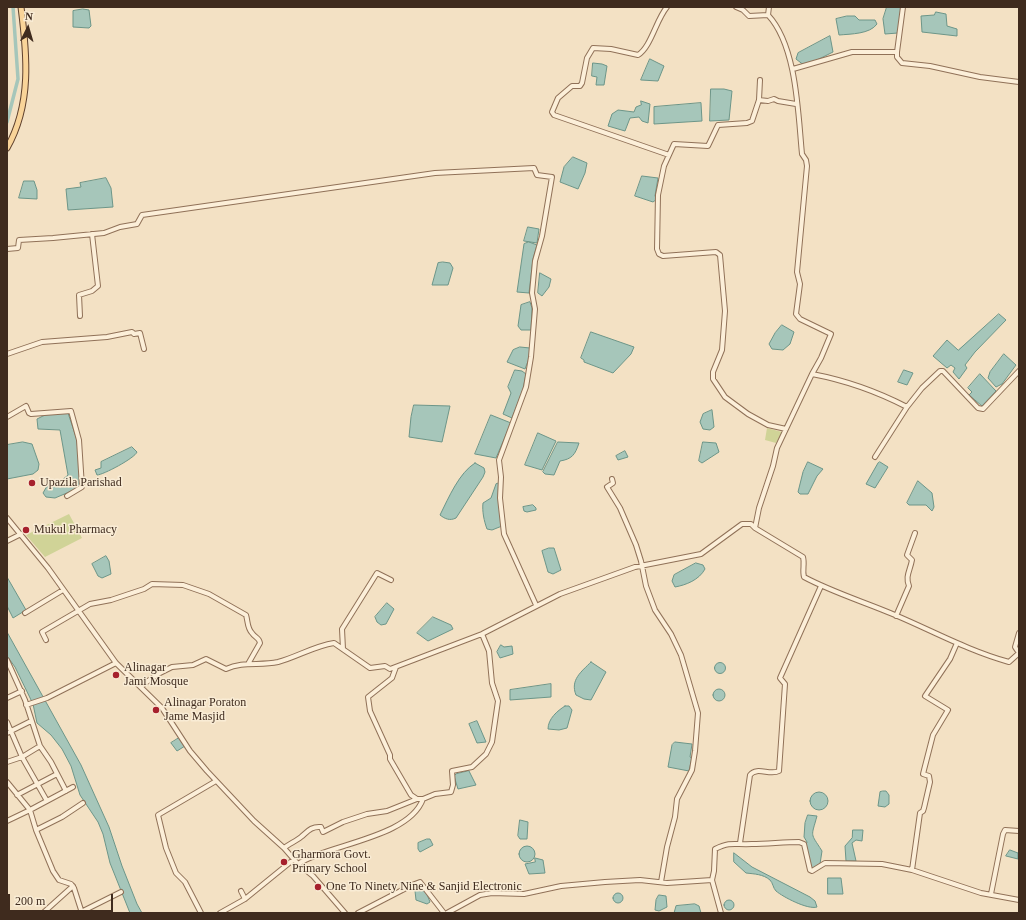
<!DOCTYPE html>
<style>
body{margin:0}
#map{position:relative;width:1026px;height:920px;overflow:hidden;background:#f3e1c4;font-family:"Times New Roman",serif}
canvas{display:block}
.frame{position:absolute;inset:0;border:8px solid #3f2b1e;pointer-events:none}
.north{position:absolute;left:8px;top:8px;width:40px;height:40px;-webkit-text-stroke:3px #f9ecd5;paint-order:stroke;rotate:5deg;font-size:11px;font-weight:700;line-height:16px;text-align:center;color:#3f2b1e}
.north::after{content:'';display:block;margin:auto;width:14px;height:18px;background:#3f2b1e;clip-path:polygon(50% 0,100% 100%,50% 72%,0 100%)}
.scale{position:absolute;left:8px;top:894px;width:105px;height:18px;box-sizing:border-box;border:2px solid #3f2b1e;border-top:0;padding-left:5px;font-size:12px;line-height:14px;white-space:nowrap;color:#3f2b1e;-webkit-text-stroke:3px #f9ecd5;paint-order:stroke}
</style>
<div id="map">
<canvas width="1026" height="920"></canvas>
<div class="frame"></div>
<div class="north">N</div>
<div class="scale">200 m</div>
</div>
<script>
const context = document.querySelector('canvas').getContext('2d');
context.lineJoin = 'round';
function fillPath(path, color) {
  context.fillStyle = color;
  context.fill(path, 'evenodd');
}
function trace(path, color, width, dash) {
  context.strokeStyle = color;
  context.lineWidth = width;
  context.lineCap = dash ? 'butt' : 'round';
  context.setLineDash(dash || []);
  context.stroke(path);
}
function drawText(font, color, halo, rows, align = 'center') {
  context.font = font + ' "Times New Roman",serif';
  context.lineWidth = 3;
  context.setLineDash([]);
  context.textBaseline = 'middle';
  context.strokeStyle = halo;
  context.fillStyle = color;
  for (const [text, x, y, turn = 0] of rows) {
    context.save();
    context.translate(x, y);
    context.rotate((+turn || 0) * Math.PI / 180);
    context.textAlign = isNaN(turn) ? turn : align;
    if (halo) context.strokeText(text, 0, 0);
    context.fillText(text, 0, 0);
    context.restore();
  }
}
const green = new Path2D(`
 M767,428L782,432L776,443L765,440Z
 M69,514L82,538L45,557L26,535Z`);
const water = new Path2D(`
 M887,7H901L898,33L885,34L883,19Z
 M83,9L89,10L91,26L89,28L73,27V11Z
 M936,12L946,14L947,26L957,29V36L922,32L921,16L934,15Z
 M847,16H855L859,20H875L877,24C870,34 851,34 839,35L836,19Z
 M830,36L833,52L805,66L796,59L798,53Z
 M650,59L664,66L658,81L641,80Z
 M593,63L602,64L607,66L604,85H596L597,77L592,76Z
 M711,89H724L732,91L729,120L710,121Z
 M641,101L650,104L648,123L642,121L639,117L630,118L625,131L608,126L612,114L618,110L634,112L636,107L641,105Z
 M701,103L702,121L654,124V107Z
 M573,157L587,163L585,173L578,189L560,182L564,167Z
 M642,176L658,178L655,196L657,199L653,202L635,196Z
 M106,178L111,188L113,207L68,210L66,189L81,187L80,183Z
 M24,181H34L37,190V199L19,198Z
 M528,227L539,229L537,243L524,241Z
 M529,242L537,245L533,259L529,293L517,292L524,244Z
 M443,262L450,263L453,268L448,285H432L438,263Z
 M540,273L551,279L549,287L542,296L538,293Z
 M530,302L532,308L531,330H521L518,326L521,305Z
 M999,314L1006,320L975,352L965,365L967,368L959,379L953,372L955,368L951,365L947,368L933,356L947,340L958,350Z
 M782,325L794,332L790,344L783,350L772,349L769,344L775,333Z
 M591,332L634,347L631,354L613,373L584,362V360L581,358Z
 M520,347L530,348V356L525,369L507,362L513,350Z
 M1004,354L1016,365L1002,384L996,387L988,378L990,372Z
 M515,370L522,371L526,374L523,390L512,418L503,414L511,393L508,387Z
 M904,370L913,373L907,385L898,382Z
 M980,374L996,391L982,406L969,395L972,392L968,388Z
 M414,405L450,406L442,442L409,437L411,417Z
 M712,410L714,427L710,430L703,429L700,422L703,414Z
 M68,413L77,440L81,487L55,498L46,497L43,493L47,486L60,482L68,475L60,430L38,429L37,419L45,415Z
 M491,415L511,423L496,458L475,454Z
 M538,433L556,441L542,470L525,465Z
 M23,442L32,444L39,464L38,470L33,474L7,479V445Z
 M558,442L579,443C575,455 572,459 560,461L554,475L545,474L543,472Z
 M703,442L716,443L719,452L702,463L699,461Z
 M132,447L137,452C135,458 103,475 97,475L95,470L101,468V462Z
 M625,451L628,457L618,460L616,456Z
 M808,462L823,469L817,476L808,494H800L798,492L803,472Z
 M880,462L888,467L875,488L866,484L878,463Z
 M475,463L484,468L485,472L483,477L456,518C450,521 445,519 440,515C449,497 459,473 475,463Z
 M918,481L932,493L934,507L932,511L926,505H909L907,503Z
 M500,483L502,526L492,530L487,529C484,521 482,511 483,503L491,498L496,484Z
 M533,505L536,508V510L527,512L524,511L523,507Z
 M549,548H554L561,570L553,574L548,572L542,551Z
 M106,556L109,561L111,574L102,578L98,576L92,564Z
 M696,563L703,565L705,569C699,580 686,585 675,587L672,581L674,575Z
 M7,577L26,610L13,618L7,606Z
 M387,603L394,609L386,624L381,625L377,622L375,617Z
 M433,617L451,625L453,629L428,641L417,633Z
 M7,632L81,765L109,827L122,866L137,904L142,913H130L110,863L103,834L98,822L80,795L71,766L62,749L51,735L37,723L33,704L15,667L7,656Z
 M501,645L504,647L512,646L513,654L500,658L497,652Z
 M591,662L606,672L591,700L584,699L576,695C570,680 581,672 591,662Z
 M714.5 668a5.5 5.5 0 1 1 11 0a5.5 5.5 0 1 1-11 0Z
 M551,684V697L510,700V690Z
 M713 695a6 6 0 1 1 12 0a6 6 0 1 1-12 0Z
 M565,706H569L572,710L567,728L559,730L548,729C548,719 557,711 565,706Z
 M477,721L486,742L477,743L469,724Z
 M179,738L185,746L177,751L171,743Z
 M675,742L692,744L690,757L692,758L689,771L668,767L672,745Z
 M469,771L476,785L458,789L454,776L456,774Z
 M883,791H886L889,795V804L885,807L878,806L880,792Z
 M810 801a9 9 0 1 1 18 0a9 9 0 1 1-18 0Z
 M808,815L817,816C811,838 810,832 822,851L820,864L813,868L809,866L806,845L807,842L804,837L805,823Z
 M520,820L528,822L527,839H520L518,836Z
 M853,830H863L862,841L856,840L852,843L856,861H846L845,846L852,838Z
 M427,839H430L433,845L420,852L418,849V843Z
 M519 854a8 8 0 1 1 16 0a8 8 0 1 1-16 0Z
 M1010,850L1018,853V859L1006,856Z
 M734,853L752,867L810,897L815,901L817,907C808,910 783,897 776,891C773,888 773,883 770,880C763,874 754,874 746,873L734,862Z
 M535,858L543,860L545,873L529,874L525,864L535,862Z
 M828,878H841L843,894H828Z
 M423,890L426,892L430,902L427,904L416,900L415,891Z
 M613 898a5 5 0 1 1 10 0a5 5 0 1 1-10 0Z
 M659,895L666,896L667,907L659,911L655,910L656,900Z
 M724 905a5 5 0 1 1 10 0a5 5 0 1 1-10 0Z
 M695,904L699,906L701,913H674L676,906Z`);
const canal = new Path2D(`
 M7,122L18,79L13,7`);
const minor = new Path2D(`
 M667,7C656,20 651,47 638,55L611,49L593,48L587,58L582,83L580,86H572L558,98L552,112L554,115L669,155
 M736,7L743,10L749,16L768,15C797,46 798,114 802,154L806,160L807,166L797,272L800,284L796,314L800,319L831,334L821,358L812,374
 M768,15L769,7
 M897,52V57L902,63L930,66L980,77L1019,82
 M793,69L852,52H897L903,7
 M759,100L760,80
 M7,249L18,248L19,240L53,238L104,233L120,227L137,224L142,215L435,173L534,168L537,175L552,177L542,236L535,261L532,293L535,309L531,357L526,387L499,460L501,477L500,498L504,534L536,605
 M80,316L79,295L92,291L98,286L92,234
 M7,354L42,342L107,337L132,332L134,334L140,333L144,349
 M907,407L922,388L940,371H943L978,408L983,409L1019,371
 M7,417L26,406L29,413L31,414L71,411L79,440L82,487L67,496
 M786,429L768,425L748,414L725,397L713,379V372L722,350L725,311L720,255L716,252L663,256L659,254L657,249L658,195L664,166L674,144L708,146L718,125L747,123L752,121L759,100L768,101L774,99L778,101L796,104
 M612,479L613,483L607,487L620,508L636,545L641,561L646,586L655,610L671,634L681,655L698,713L695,751L692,770L677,799L675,817L667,847L661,882
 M7,518L48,568L116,663L162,708L190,751L207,771L254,821L284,848L298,864L313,876L345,913
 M755,528L803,557C805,564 802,570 804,577C834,593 865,602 895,615C933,631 969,651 1009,662L1019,653
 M7,541L21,534
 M25,613L63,590
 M896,616L909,586C905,576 910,571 912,560L907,555L915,533
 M46,640L42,632L90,604L111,600L144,589L152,584L183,585L209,594L246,615C248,621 247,628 252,633C255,638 259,637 260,643L248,664
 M343,649L342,629L377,573L391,580
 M1019,653L1015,647L1019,633
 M7,660L25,700L40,746L51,762L66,791
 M396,667L392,678L368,697L370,711L390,755V759L411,795L417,799H423L435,794L451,792L453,785L452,771L472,767L486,754L492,742L498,701L492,683L489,651L482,634
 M141,686L158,674L172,667L193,665L206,659L226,669C243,661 260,666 278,662C297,657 314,646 334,643L370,668L385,666L390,669L482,634L560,594L635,567L701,554L742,524H751L755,528L759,508L773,466L777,448L812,374C844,380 878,392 907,407L875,457
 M7,698L22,691
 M26,705L47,698L116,663
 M7,722L22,757L47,801
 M7,733L31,721
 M7,762L22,757L40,746
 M7,782L30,810L36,830L53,871L59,880L71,884L74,888L82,913
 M17,795L57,774
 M7,821L30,810L73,787
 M36,830L62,817L83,803
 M740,843L750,775C757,766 770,776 779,771L785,684L780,678L821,586
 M284,848C289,844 296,841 301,837C307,832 311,826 321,827L323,832L343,822L367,814L387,811L417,799
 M298,864C328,844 409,838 423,799
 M912,870L920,813L923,811L924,808L930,782L929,776L923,774L924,770L933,735L948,710L925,696L950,659L957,643
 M712,880L721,913
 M241,891L245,899
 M991,894L1003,834L1005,830L1019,831
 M43,913L73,886
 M79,913L121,892
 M201,913L185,882L176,873L166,848L158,815L216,781
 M220,913L245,899L293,860
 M358,913L412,885L420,882L444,913
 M447,913L480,895L492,893L524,894L561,886L605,882L640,880L667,883L712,880L714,871L715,849C732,841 734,845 752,844C767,844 784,842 799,842L804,844L810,870L812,871L825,863L882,864L912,870L981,893L1019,900`);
const major = new Path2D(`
 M7,148C32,104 27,54 21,7`);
const markers = [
 [32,483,4,"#a6212d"],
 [26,530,4,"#a6212d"],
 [116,675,4,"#a6212d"],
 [156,710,4,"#a6212d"],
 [284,862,4,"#a6212d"],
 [318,887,4,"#a6212d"]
];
const poiNames = [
 ["Upazila Parishad",40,483],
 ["Mukul Pharmacy",34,530],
 ["Alinagar",124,668],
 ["Jami Mosque",124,682],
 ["Alinagar Poraton",164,703],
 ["Jame Masjid",164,717],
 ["Gharmora Govt.",292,855],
 ["Primary School",292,869],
 ["One To Ninety Nine & Sanjid Electronic",326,887]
];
fillPath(green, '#d0d397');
fillPath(water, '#a6c6ba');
trace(water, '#6c9588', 1);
trace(canal, '#a6c6ba', 3.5);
trace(minor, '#907158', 6);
trace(major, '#5e402d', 7);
trace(minor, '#fcefd9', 4);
trace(major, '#f9d499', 5);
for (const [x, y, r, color] of markers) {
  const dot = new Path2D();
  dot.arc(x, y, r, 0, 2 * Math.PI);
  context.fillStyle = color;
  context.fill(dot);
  trace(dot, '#f9ecd5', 1.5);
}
drawText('12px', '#3f2b1e', '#f9ecd5', poiNames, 'left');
</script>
